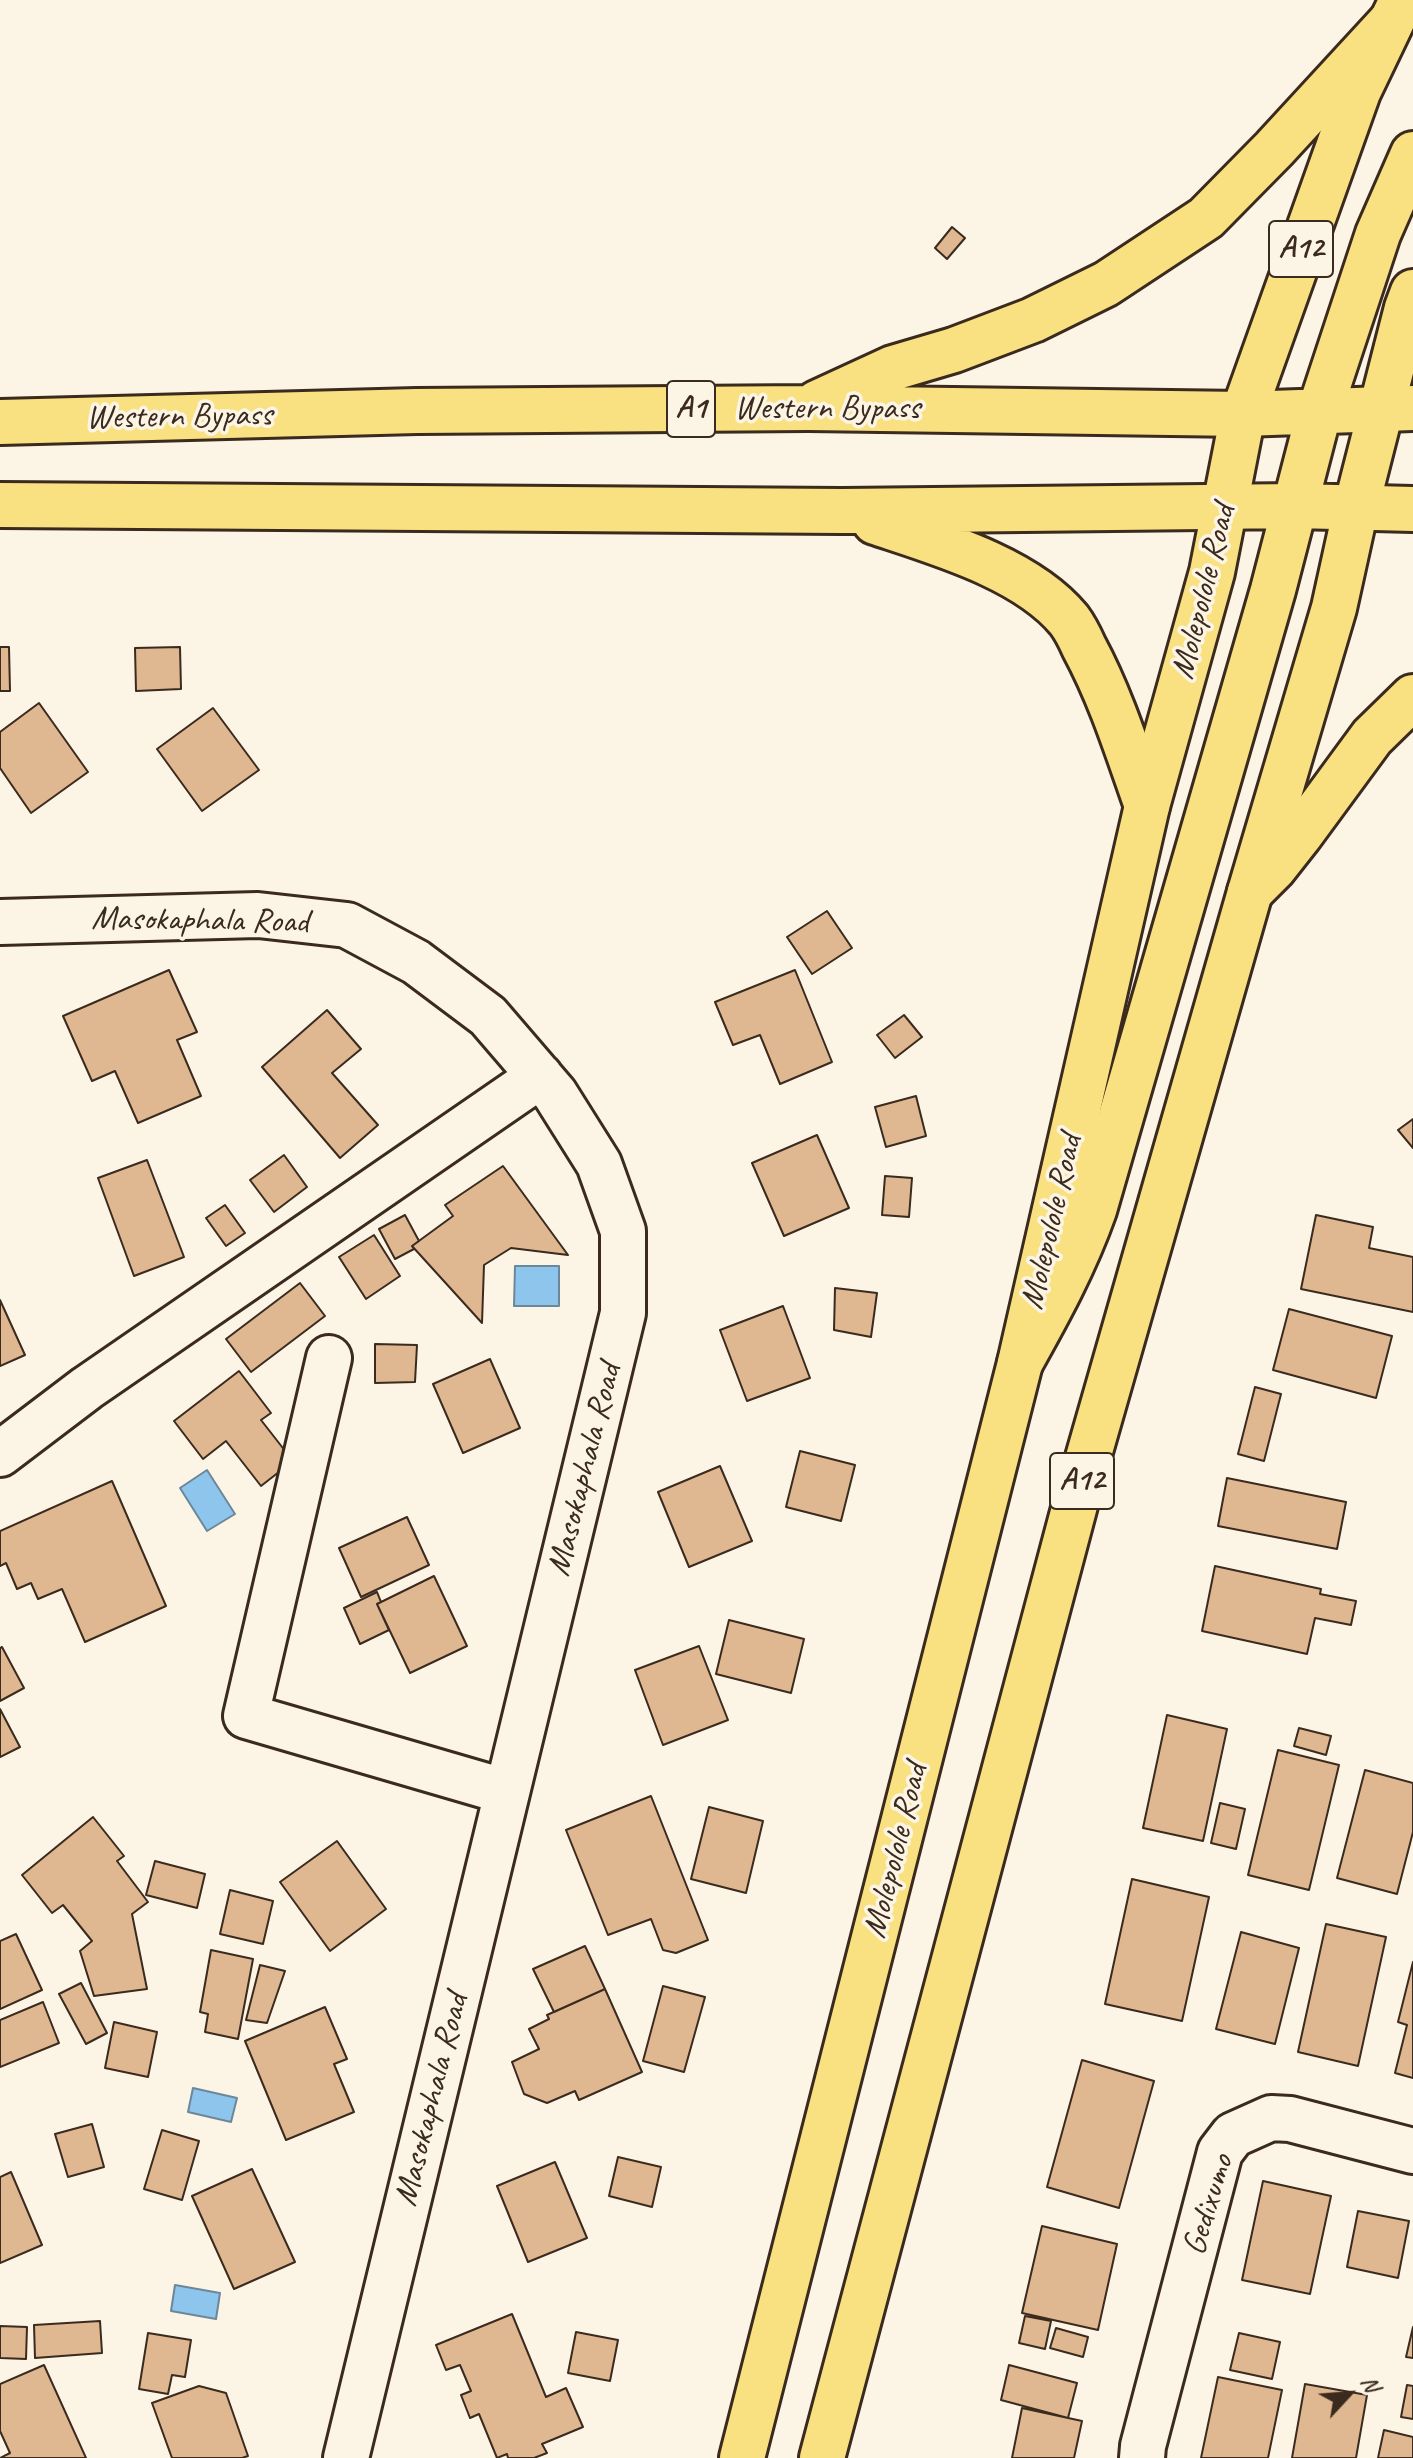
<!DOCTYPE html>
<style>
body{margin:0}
#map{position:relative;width:1413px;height:2458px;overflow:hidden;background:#fcf5e5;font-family:Caveat,sans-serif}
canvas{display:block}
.north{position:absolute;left:1309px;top:2354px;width:80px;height:80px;-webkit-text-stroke:6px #fcf5e5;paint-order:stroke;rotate:64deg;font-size:22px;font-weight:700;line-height:32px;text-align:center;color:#3b2a1e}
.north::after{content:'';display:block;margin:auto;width:28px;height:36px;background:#3b2a1e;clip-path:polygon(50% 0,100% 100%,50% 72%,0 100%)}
</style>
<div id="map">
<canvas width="1413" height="2458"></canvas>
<div class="north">N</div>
</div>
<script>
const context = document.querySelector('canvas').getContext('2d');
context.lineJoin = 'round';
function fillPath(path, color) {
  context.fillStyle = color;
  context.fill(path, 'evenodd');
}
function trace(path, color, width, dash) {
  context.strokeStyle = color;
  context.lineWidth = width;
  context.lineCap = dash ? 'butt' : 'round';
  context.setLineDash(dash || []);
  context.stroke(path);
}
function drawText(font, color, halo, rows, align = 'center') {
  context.font = font + ' Caveat,sans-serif';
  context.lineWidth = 7;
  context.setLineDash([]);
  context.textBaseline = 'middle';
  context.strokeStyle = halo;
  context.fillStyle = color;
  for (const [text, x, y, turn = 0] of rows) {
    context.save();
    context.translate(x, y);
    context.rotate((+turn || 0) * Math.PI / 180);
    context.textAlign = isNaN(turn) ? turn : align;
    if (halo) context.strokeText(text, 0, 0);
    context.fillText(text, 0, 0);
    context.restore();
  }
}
const water = new Path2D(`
 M515,1266H559V1306H514Z
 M207,1470L235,1514L207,1531L180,1488Z
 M193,2088L237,2098L231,2122L188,2112Z
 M175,2285L220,2293L216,2319L171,2311Z`);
const building = new Path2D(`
 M952,227L965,238L947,259L935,248Z
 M0,647H9L10,691H0Z
 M180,647L181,689L136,691L135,648Z
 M39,703L88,772L31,813L0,768V732Z
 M213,708L259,770L202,811L157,749Z
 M827,911L852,948L812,974L787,937Z
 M169,970L197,1032L177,1040L201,1096L138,1123L115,1071L92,1081L63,1016Z
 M795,970L832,1062L780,1084L760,1035L733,1045L715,1002Z
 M327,1010L361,1049L332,1073L378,1125L340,1158L262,1067Z
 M904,1015L922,1037L895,1058L877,1035Z
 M916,1096L926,1136L886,1147L875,1107Z
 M1413,1119V1148L1398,1130Z
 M817,1135L849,1208L784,1236L752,1163Z
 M284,1155L307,1187L274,1212L250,1180Z
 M147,1160L184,1257L134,1276L98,1178Z
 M503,1166L568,1255L511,1248L484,1265L482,1323L412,1246L453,1216L445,1205Z
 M885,1176L912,1178L909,1217L882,1215Z
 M225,1205L245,1233L226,1246L206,1218Z
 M405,1215L419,1241L412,1246L414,1249L395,1259L379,1229Z
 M1316,1215L1373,1227L1369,1248L1413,1257V1312L1301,1289Z
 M374,1235L400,1276L366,1299L339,1257Z
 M300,1283L325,1316L251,1372L226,1339Z
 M835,1288L877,1293L871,1337L834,1330Z
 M0,1300L25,1355L0,1366Z
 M783,1306L810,1378L747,1401L720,1330Z
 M1289,1309L1392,1336L1376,1398L1273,1370Z
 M375,1344L417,1345L415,1382L375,1383Z
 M490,1359L520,1428L463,1453L433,1384Z
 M239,1371L271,1413L261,1420L293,1461L261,1486L226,1441L203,1459L174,1421Z
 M1255,1387L1281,1394L1264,1461L1238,1454Z
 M800,1451L855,1465L841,1521L786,1507Z
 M720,1466L752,1541L689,1567L658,1492Z
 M1227,1478L1346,1502L1337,1549L1218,1526Z
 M112,1481L166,1606L85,1642L62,1589L38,1599L31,1583L17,1589L6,1563L0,1566V1531Z
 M407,1517L429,1565L361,1597L339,1548Z
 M1215,1566L1321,1589L1320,1594L1356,1601L1351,1625L1315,1618L1307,1654L1202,1631Z
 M434,1576L467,1646L410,1673L377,1604Z
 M377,1592L381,1602L377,1604L389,1630L360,1644L344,1608Z
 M729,1620L804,1639L791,1693L716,1674Z
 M699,1646L728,1720L663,1745L635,1670Z
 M2,1647L24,1688L0,1701V1648Z
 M0,1709L20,1747L0,1757Z
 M1167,1715L1227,1729L1203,1841L1143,1828Z
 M1299,1728L1331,1736L1326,1755L1294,1746Z
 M1278,1750L1339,1765L1309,1890L1248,1875Z
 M1365,1770L1413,1783V1832L1397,1894L1337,1878Z
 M651,1796L708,1940L676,1953L663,1950L651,1919L608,1935L566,1830Z
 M1220,1803L1245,1809L1236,1849L1211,1843Z
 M709,1807L763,1821L746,1893L691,1879Z
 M93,1817L124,1856L117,1861L148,1902L132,1914L147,1989L94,1996L80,1951L92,1941L63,1905L52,1913L22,1875Z
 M337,1841L386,1909L330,1951L280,1882Z
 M155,1861L205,1874L197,1908L146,1895Z
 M1132,1879L1209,1897L1182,2021L1105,2004Z
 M230,1890L273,1901L263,1944L220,1934Z
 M1326,1924L1386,1937L1358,2066L1298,2052Z
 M1241,1932L1299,1948L1275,2044L1216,2029Z
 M16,1934L42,1990L0,2009V1941Z
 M585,1946L605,1989L554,2012L533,1969Z
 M211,1950L253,1959L238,2039L205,2032L208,2014L200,2012Z
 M1413,1962V2078L1395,2073L1407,2025L1398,2022Z
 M260,1965L285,1971L267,2023L246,2020Z
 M81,1983L107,2033L86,2044L59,1994Z
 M663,1986L705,1997L684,2072L643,2061Z
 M605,1989L642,2072L579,2100L575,2091L547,2103L524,2094L512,2062L539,2049L529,2029L549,2019L547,2015Z
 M43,2002L59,2043L0,2067V2020Z
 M325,2007L347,2059L334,2064L354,2112L286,2140L245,2041Z
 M114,2022L157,2032L148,2077L105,2068Z
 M1082,2060L1154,2081L1119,2208L1047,2187Z
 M92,2124L104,2167L68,2177L55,2134Z
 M162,2130L199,2141L182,2200L144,2189Z
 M618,2157L661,2167L652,2207L609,2196Z
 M555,2162L587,2238L528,2262L497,2186Z
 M252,2169L295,2262L234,2289L192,2196Z
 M11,2172L42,2245L0,2263V2177Z
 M1263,2181L1331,2196L1310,2294L1242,2280Z
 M1358,2211L1409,2221L1398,2278L1347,2267Z
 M1042,2226L1117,2244L1098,2330L1022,2313Z
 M512,2314L546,2397L566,2388L583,2427L542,2444L547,2453L534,2458H508L507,2454L497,2458L479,2414L470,2418L461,2395L471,2391L460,2365L446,2370L436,2345Z
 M1025,2316L1051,2321L1045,2349L1019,2343Z
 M100,2321L102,2353L35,2358L34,2325Z
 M0,2326L27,2327L26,2359L0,2358Z
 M1413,2327V2358L1406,2357Z
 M1056,2328L1088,2337L1083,2357L1050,2348Z
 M576,2332L618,2340L610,2381L568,2373Z
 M148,2333L191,2340L185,2377L172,2375L168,2394L139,2389Z
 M1239,2333L1280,2342L1272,2379L1230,2370Z
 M44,2365L86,2458H0L10,2453L0,2431V2384Z
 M1009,2365L1077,2383L1068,2418L1001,2400Z
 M1218,2377L1282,2390L1268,2458H1201Z
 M1305,2384L1367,2395L1356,2458H1292Z
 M1407,2385L1413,2386V2419L1401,2417Z
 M199,2386L226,2393L248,2456L242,2458H172L152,2403Z
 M1022,2408L1082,2421L1074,2458H1012Z
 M1384,2430L1413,2437V2458H1378Z`);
const minor = new Path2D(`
 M0,922L258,915L347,925L416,962L488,1016L555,1094L599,1164L623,1231V1313L346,2458
 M329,1358L246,1716L507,1792
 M0,1454L87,1388L540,1076
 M1142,2458L1143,2446L1220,2152L1233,2135L1271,2118L1290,2119L1413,2151`);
const major = new Path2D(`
 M742,2458L1020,1363L1147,806L1212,572L1243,414L1358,92L1402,0
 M822,2458L1080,1486L1250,892L1334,608L1356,508L1407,308L1413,292`);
const highway = new Path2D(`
 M817,403L893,368L954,350L1033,320L1106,284L1206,218L1274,149L1390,23
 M0,422L417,411L808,408L1243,414L1413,408
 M0,505L842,511L1296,506L1413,509
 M875,522C938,543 1026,568 1069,620C1075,628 1080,638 1084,647C1111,697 1128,752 1147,806
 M1250,892L1274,868L1300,835L1372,737L1413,697
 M1020,1363C1048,1313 1075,1264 1094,1210L1273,590L1319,413L1378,234L1413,154`);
const shields = [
 [1301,249,64],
 [691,409,48],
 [1082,1481,64]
];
const shieldNames = [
 ["A12",1301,249],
 ["A1",691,409],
 ["A12",1082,1481]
];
const streetNames = [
 ["Western Bypass",827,409],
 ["Western Bypass",179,417,-1],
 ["Molepolole Road",1204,592,-76],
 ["Masokaphala Road",200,921,1],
 ["Molepolole Road",1052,1222,-77],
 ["Masokaphala Road",585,1470,-76],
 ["Molepolole Road",896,1851,-76],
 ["Masokaphala Road",432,2100,-76],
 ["Gedixumo",1209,2205,-73]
];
fillPath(water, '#8ec5ec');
trace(water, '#6d879a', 2);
fillPath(building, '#dfb790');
trace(building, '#3b2a1e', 2);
trace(minor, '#3b2a1e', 50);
trace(major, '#3b2a1e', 50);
trace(highway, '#3b2a1e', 50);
trace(minor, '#fcf5e5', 44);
trace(major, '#f9e181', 44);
trace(highway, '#f9e181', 44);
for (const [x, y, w] of shields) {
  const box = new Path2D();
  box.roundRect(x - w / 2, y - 28, w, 56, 6);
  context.fillStyle = '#fcf5e5';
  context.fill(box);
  trace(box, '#3b2a1e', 2);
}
drawText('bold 32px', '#3b2a1e', null, shieldNames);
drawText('34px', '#3b2a1e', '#fcf5e5', streetNames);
</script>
